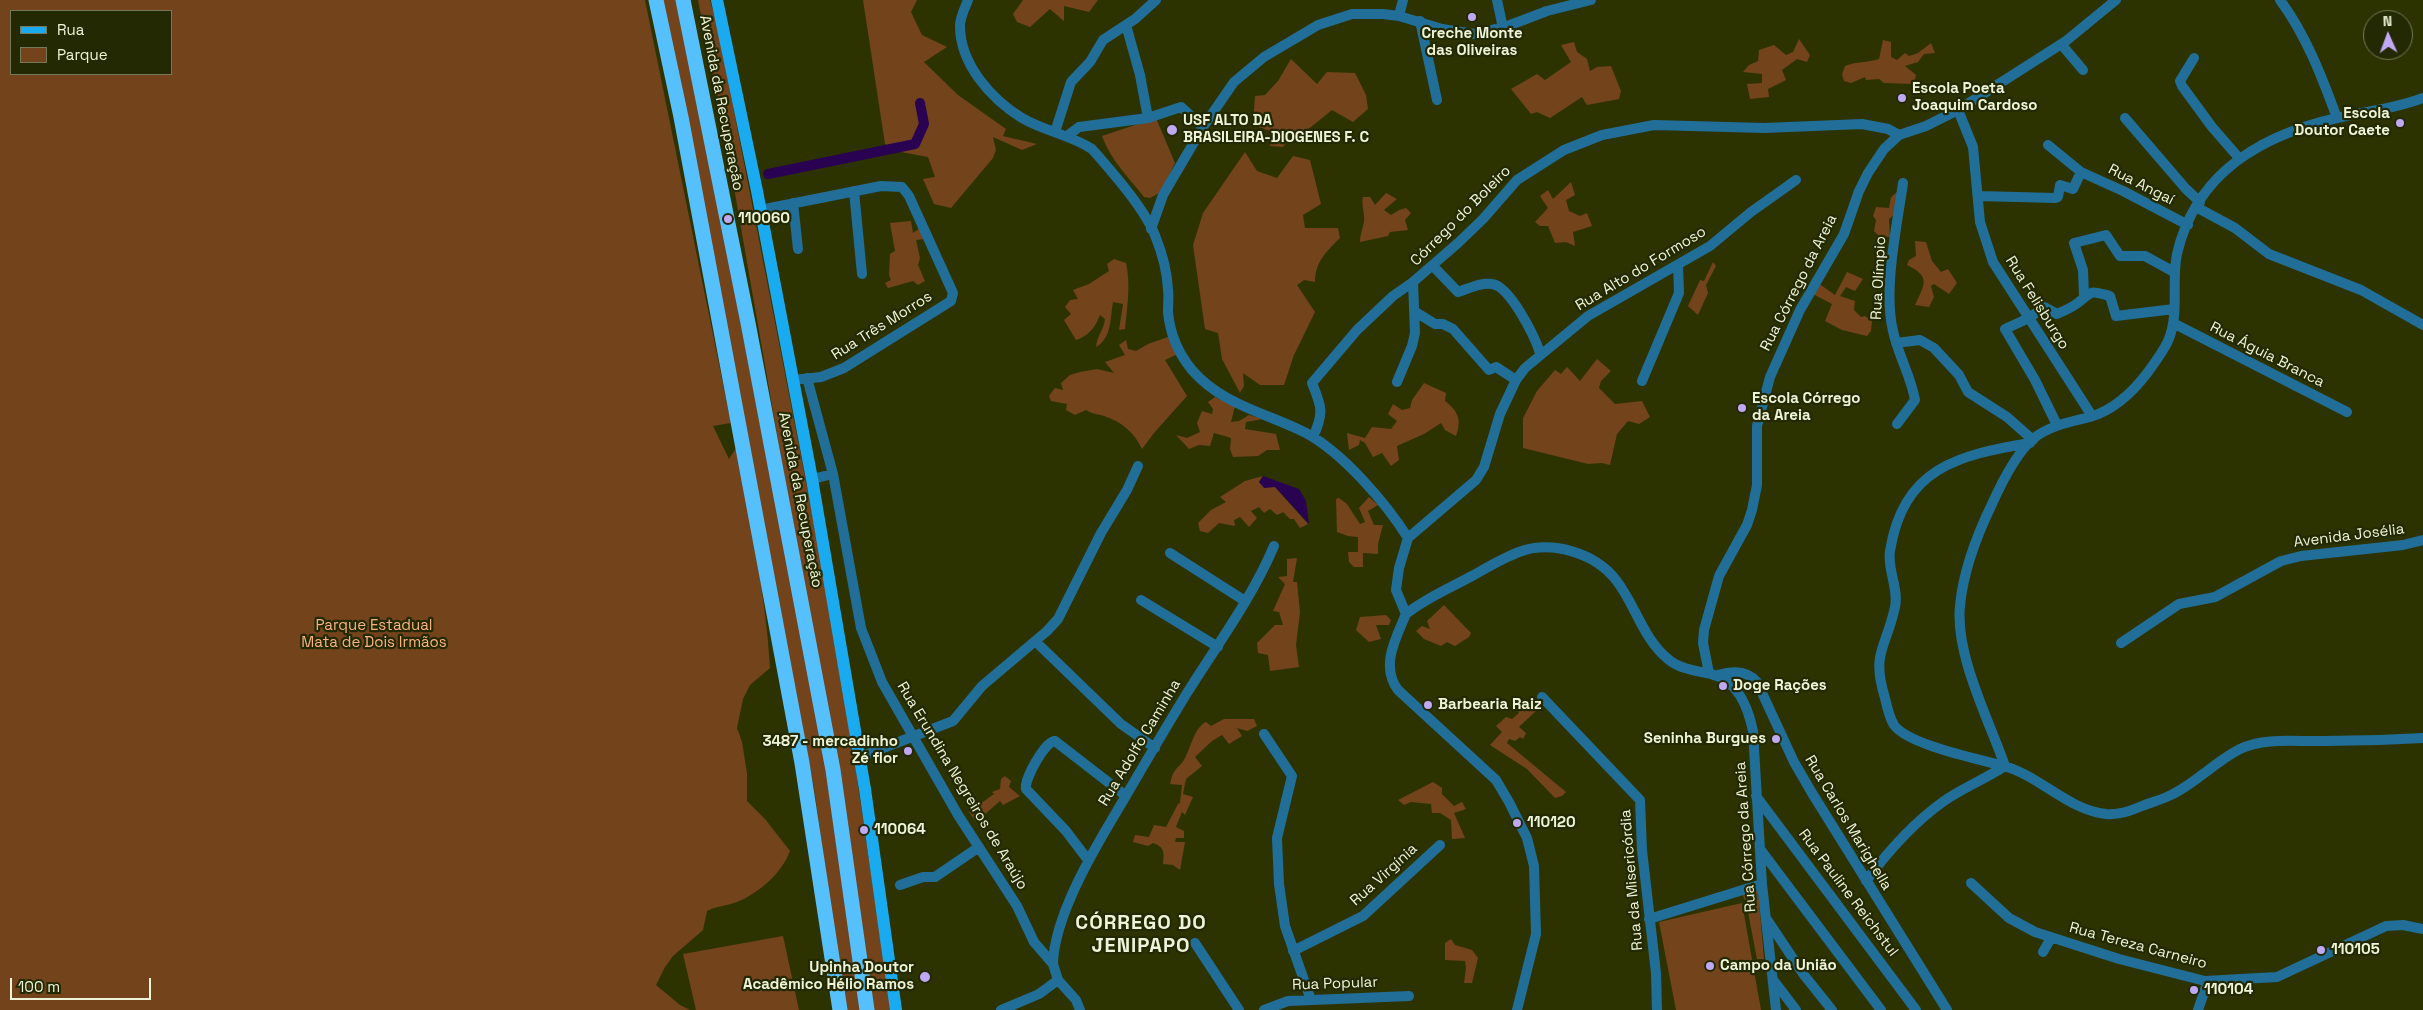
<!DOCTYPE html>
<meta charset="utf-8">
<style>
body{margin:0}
#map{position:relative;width:2423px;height:1010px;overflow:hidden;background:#2d3300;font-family:"Space Grotesk",sans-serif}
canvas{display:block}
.legend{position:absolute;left:10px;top:10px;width:162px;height:65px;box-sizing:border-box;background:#232903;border:1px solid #747a59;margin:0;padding:6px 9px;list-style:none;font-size:15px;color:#eef4d9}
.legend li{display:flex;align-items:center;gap:10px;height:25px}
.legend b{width:25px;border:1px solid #747a59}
.north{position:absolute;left:2363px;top:10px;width:50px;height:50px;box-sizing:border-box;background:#232903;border:1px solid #747a59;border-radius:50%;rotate:358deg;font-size:14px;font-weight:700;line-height:20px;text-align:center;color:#eef4d9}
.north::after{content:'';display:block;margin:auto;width:18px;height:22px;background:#bfa9f4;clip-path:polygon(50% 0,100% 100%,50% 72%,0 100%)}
.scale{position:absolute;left:10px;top:978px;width:141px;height:22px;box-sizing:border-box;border:2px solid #eef4d9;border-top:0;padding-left:6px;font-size:15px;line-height:18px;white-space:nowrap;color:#eef4d9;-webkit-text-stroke:4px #232903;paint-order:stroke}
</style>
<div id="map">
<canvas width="2423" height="1010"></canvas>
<ul class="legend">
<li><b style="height:6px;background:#19aaef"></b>Rua</li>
<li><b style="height:14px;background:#73431b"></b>Parque</li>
</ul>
<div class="north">N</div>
<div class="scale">100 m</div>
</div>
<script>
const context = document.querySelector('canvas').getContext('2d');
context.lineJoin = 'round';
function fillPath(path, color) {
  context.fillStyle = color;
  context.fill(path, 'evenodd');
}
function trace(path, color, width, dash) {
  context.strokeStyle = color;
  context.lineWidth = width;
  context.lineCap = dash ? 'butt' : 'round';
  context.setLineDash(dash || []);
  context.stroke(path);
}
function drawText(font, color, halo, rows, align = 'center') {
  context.font = font + ' "Space Grotesk",sans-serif';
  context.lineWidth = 4.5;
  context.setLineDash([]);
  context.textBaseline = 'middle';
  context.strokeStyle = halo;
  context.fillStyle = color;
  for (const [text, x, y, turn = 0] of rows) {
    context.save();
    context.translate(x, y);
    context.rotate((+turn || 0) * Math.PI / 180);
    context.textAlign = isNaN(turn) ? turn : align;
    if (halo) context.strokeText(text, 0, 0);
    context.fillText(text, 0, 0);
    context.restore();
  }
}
const green = new Path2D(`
 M0,0H645L731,423L713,426L729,459L736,448C750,521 766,594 770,668L750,685L743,699L737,728L742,742L747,773V801L765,819L790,851C782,873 759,893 737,902C726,906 717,906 707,911L703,930L673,956L665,967L656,985L680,1005L690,1010H0ZM11,11H171V74H11Z
 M662,0H678L830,786L862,1010H845L814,788Z
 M698,0H710L718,29L815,528L846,703L891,1010H874L793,526L725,136Z
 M863,0H917L911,12L922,35L947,47L924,62L958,95L1006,129L1003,136L1037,144L1022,150L993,137L996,150L993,158L951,208L934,204L923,179L935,177L928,157L901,152L885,144Z
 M1023,0H1098L1089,12L1064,6V21L1050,9L1030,27L1017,22L1013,14Z
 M1799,39L1810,55L1807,62L1797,59L1782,70L1786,80L1768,89L1769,97L1750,99L1747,84L1762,83V74L1743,72L1749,65L1758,61L1759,50L1774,45L1786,55L1793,52Z
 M1883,40L1891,42V57L1897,60L1905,53L1909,56L1918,53L1931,43L1935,53L1924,54L1918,62L1905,66L1916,75L1914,84L1884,83L1879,79L1866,80L1865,77L1851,83L1844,81L1842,74L1845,66C1857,61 1867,63 1879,59Z
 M1574,42L1577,52L1587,59L1590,71L1597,67L1611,66L1621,91L1619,99L1587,105L1582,97L1550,118L1537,112L1531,114L1511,89L1537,74L1545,80L1571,62L1561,45Z
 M1291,59L1317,84L1327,72L1355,73L1366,95L1368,109L1353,122L1332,110L1306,131L1292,134L1283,147L1270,146L1273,132L1253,125L1255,96L1265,95L1278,81Z
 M1156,118L1175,163L1161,192L1150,198L1144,197C1129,178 1110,159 1102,136Z
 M1245,152L1257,171L1277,178L1293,156L1310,160L1321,204L1303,215L1305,228H1338L1340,238C1326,252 1315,262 1315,282L1304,280L1297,285L1315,312L1294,355L1284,385H1260L1243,373L1244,386L1240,393L1222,359L1218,333L1205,329L1193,245L1203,213Z
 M1571,182L1575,195L1566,200L1569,211L1580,216L1587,213L1592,226L1573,232L1575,246L1566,242L1555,243L1548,226H1540L1535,222L1548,208L1540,196L1548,190L1553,199Z
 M1897,192V212L1889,219L1890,237L1879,236L1874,231L1876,220L1873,216L1876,207L1889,208L1891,197Z
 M1386,193L1397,199L1384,210L1391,215L1399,210L1406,208L1411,213L1405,220L1408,230L1390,232L1388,236L1360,242C1360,234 1363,229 1364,221C1365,212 1361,206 1363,197H1370L1375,205Z
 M911,221L913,233L920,228L925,239L916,240L920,258L918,265L925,281L918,285L913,281L888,288L885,283L891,280L889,275L890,254L895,251L890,223Z
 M1915,241L1926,242L1932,261L1941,272L1948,269L1957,283L1949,294L1934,284L1931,286L1934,297L1929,307L1915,305C1924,285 1932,277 1907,265L1909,260L1916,256Z
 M1114,259L1126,263C1131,284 1127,308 1125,329L1119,330L1123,304L1113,302C1110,319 1112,338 1096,347C1097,335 1104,330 1105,319L1100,315C1096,326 1089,336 1076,340L1064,320L1071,314L1065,307L1070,300L1078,299L1073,290L1089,284L1109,271L1107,264Z
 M1713,262L1716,266L1706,285L1708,293L1698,315L1688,306L1700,280L1704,281Z
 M1847,272L1863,279L1855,291L1846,287L1840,296L1855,301L1854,310L1861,317L1865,316L1872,321L1871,331L1867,336L1842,330L1825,321L1832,304L1813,294L1818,283L1835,295Z
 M1168,337L1178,354L1165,360L1187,396L1154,433L1142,449C1134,432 1122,422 1104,416C1097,414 1092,414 1086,410L1075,415L1066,410L1067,404L1051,401L1049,396L1055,388L1063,390L1061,383L1070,375L1080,372L1097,369L1114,373L1105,362L1125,355L1119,345L1126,340L1128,349L1136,351L1148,344Z
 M1597,359L1611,371L1601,381L1599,388L1615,404L1642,401L1650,417L1639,424L1628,421L1617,434L1610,465L1602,463L1588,464L1523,448V418L1537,391L1555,370L1561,374L1567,367L1580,381Z
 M1424,383L1446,393L1445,401C1458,411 1462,420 1456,436L1445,430L1441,423L1424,434L1397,446L1399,460L1391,466L1382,453L1373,457L1365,443L1360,440L1359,445L1349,450L1347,433L1365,438L1372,427L1391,429L1397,421L1388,414L1393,404L1402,410L1410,408L1412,400Z
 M1215,397L1235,406L1231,422L1239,421L1249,415L1263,419L1246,422L1245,429L1276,434L1280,450H1267L1258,456L1233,457L1230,449L1231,438L1214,433L1210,446L1199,445L1189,449L1176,435L1187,438L1200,432L1197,423L1202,411L1212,414L1213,409L1208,402Z
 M1263,476L1259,482L1275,487L1308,524L1300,528L1294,519H1290L1283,512L1277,515L1270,509L1264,513L1259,507L1251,511L1257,518L1249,527L1240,517L1234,520L1235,526L1219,523L1208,533L1200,531L1198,523L1211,510L1226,502L1220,497L1245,481Z
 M1369,497L1378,505L1368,511L1374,525H1383L1378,544V554L1363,553V567H1354L1349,562L1348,552H1358V537L1348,536L1337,532L1336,499L1339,498L1347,504L1360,524L1365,522L1359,508Z
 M1297,558L1293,582H1297L1300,612L1296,645L1299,667L1270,671L1268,655L1258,653L1257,643L1275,625H1283L1279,612L1273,611L1285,584L1278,577L1287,576V559Z
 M1444,605L1471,633L1469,637L1455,646L1447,642L1441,646L1424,639L1416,631L1422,626L1430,629L1427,621Z
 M1386,615L1391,620L1389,625H1376L1381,639L1369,642L1356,630L1360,617Z
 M1535,702L1538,709L1519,727L1526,733L1523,739L1520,737L1515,741L1509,739L1507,743L1566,792L1562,796L1555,798L1527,769L1490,745L1502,732L1496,726L1506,717L1512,719L1519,713L1518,711Z
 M1224,719H1254L1257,726L1247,731L1237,728L1242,736L1229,744L1222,735L1212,741L1195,757L1202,766L1186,779L1183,794L1193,797L1185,815L1182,812L1176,827L1184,831V838H1176L1175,842H1185L1180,870L1173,865L1163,864C1164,853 1165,847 1153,843L1148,846L1133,842L1135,835L1149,837L1154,825L1166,827L1178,804L1180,803L1182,785L1170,784C1174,765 1180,769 1186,756C1191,746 1195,727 1206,722L1211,726Z
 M1005,776L1011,781L1009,787L1020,796L1003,805L1000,801L976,822L969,812L994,794L992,792L1000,789L1001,779Z
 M1433,782L1442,788V794L1454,806L1462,802L1466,809L1454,813L1465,838L1452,839L1451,820L1440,813H1432L1431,804L1411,802L1404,805L1398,800Z
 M1758,890L1764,959H1757L1746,902L1742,894Z
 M1742,903L1761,1010H1676L1659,922Z
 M783,936L799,1010H696L683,954Z
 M1451,939L1455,945L1472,950L1478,958L1472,983H1464L1466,968L1465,961L1445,960V943Z`);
const water = new Path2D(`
 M1263,476L1299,489L1306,501L1309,524L1275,487L1264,488L1259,482Z`);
const canal = new Path2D(`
 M768,174L915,144L924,124L920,103`);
const minor = new Path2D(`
 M968,0C965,8 960,17 960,26C960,64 991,99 1022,118C1044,131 1071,135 1092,149C1112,172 1146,210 1156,238C1162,253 1167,273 1168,289C1169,297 1168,304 1168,312C1170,334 1178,353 1192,370C1222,405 1267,413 1306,433C1343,453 1386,503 1408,538
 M1497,0L1503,28
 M2280,0C2306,35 2322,77 2337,118
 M1399,16L1403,0
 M1420,21L1437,100
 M1126,25L1140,75L1148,118
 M2061,44L2083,70
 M2194,58L2180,81L2182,86L2212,127L2239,158
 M1958,110L1973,147L1980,222L1993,262L2092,416
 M2125,118L2186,189L2200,202
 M1055,132L1071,82L1090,62L1103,40L1135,19L1156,0
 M1067,136L1079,127L1148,118L1181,107L1203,127
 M2048,145L2081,172L2123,191L2188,225
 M854,191L862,274
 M1978,196L2055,198L2058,197L2060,185L2073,189L2081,172
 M793,203L798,249
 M2196,207L2235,228L2269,254L2361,290L2423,325
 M760,210L881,186L902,187L909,196L953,293L951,301L844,368L821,377L793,380
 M1151,229L1163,195L1203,127L1234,82L1264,57L1318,25L1352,14H1383L1399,16L1442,29L1474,34L1505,27L1547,11L1591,0
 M1433,266L1458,292C1468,289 1480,282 1492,284C1510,286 1535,337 1540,353
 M2084,296L2083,270L2074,243L2106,235L2120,256H2145L2174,272
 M1414,311L1435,324H1443L1453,329L1489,370L1496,367L1516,380
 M2173,323L2347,412
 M1896,343L1920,340L1934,348L1959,375L1968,392L2007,417L2033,440
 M807,378L833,474L861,628L882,682L958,815L1017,906L1034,942L1053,964L1058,980L1076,1000L1080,1010
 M1642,381L1679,293L1678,265
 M1397,382L1412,346L1415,333L1413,282
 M1897,424L1915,400C1911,376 1898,355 1893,331C1883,289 1897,226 1903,183
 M2057,425L2035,380L2005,329L2029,318L2044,307L2057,314C2064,311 2073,307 2079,302C2094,290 2090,291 2110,296L2116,316L2174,309
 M1313,437C1324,413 1322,407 1312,383L1357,330L1393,296L1413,282L1458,243L1483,219L1517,180L1564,150L1602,135L1654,125L1764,128L1862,124L1888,129L1899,135
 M2030,443C1958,455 1903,468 1890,551C1887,570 1899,588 1895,607C1886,649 1871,652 1885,698C1887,707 1889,717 1894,725C1908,745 1979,759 2004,766C2040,776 2068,810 2106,814C2119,815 2130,811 2142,806C2152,802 2164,799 2173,794C2197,782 2216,761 2240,749C2266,737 2296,742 2324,741C2357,741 2390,740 2423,738
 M812,479L833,474
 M1170,553L1245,601
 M1141,600L1218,647
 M1406,614C1426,598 1450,588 1472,576C1488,567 1503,558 1519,552C1552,540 1595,553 1616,580C1635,604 1643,639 1668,659C1679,669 1697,671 1711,674C1738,680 1748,707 1753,731L1762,884L1776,1010
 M1035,641L1121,724L1155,748
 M2121,643L2179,604L2215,597L2281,561L2301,556L2403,545L2423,540
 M1709,673L1703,643L1704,630L1719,576L1747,525L1752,510L1757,485V426L1770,377L1800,310L1844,234L1859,191L1868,173L1884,149L1899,135L1926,126L1958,110L2066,41L2116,0
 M1718,675C1731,671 1747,670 1757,682L1794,762L1812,793L1947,1010
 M1542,697L1640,800L1642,850L1656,973L1657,1010
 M1264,734L1292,776L1277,838L1279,884L1285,926L1311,1000
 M860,757L953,721L982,686L1047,631L1058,619L1101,533L1127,490L1138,466
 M2005,766C1989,720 1955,655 1960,606C1963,572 1977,535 1992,504C2001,484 2016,453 2034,438C2051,425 2071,422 2090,417C2114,410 2133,392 2148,372C2155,362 2163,352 2168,341C2180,314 2171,282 2177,254C2196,172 2262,135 2337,118C2367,111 2395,109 2423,98
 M1756,796L1916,1010
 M1760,849L1881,1010
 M1088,860L1066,831L1026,789C1024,779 1046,740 1055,741L1126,796
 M1866,881C1889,850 1913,823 1944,801C1963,788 1985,779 2005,766
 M1971,883L2009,918L2035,932L2119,959L2205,981L2277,977L2386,926L2403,925L2423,929
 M900,885L923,877H935L979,847
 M1649,919L1762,884
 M1768,921L1804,975L1832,1010
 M1195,943L1239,1010
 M1293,951L1363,916L1440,845
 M2043,952L2051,938
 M1053,964C1054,917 1093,851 1117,811C1140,772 1163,732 1187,693C1217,645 1252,598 1274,546
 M1774,981L1796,1010
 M1001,1010L1039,994L1058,980
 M1264,1010L1288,1001L1409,996
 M1517,1010L1536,934L1534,866L1527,838L1509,802L1496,780L1398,690C1380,666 1396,638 1406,614L1396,590L1399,568L1408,538L1476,480L1484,467L1500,414L1516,380L1525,368L1588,316L1710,246L1751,212L1796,180
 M2198,1010L2208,981`);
const major = new Path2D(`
 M717,0L757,191L812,479L865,789L896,1010`);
const highway = new Path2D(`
 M656,0L681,117L802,763L840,1010
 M683,0L748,323L833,770L867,1010`);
const markers = [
 [1472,17,5,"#bfa9f4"],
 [1902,98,5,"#bfa9f4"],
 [2400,123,5,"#bfa9f4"],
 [1172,130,6,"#bfa9f4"],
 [728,219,5,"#bfa9f4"],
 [1742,408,5,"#bfa9f4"],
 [1723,686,5,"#bfa9f4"],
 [1428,705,5,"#bfa9f4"],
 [1776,739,5,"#bfa9f4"],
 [908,751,5,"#bfa9f4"],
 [1517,823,5,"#bfa9f4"],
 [864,830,5,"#bfa9f4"],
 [2321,950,5,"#bfa9f4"],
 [1710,966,5,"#bfa9f4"],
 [925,977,6,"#bfa9f4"],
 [2194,990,5,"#bfa9f4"]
];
const poiNames = [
 ["Creche Monte",1472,34,"center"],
 ["das Oliveiras",1472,51,"center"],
 ["Escola Poeta",1912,89],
 ["Joaquim Cardoso",1912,106],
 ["Escola",2390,114,"right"],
 ["Doutor Caete",2390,131,"right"],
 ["USF ALTO DA",1183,121],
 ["BRASILEIRA-DIOGENES F. C",1183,138],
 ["110060",738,219],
 ["Escola Córrego",1752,399],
 ["da Areia",1752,416],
 ["Doge Rações",1733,686],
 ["Barbearia Raiz",1438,705],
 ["Seninha Burgues",1766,739,"right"],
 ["3487 - mercadinho",898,742,"right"],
 ["Zé flor",898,759,"right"],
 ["110120",1527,823],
 ["110064",874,830],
 ["110105",2331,950],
 ["Campo da União",1720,966],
 ["Upinha Doutor",914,968,"right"],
 ["Acadêmico Hélio Ramos",914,985,"right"],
 ["110104",2204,990]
];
const streetNames = [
 ["Avenida da Recuperação",721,103,79],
 ["Rua Angaí",2141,185,27],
 ["Córrego do Boleiro",1461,216,-45],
 ["Rua Alto do Formoso",1641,269,-31],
 ["Rua Olímpio",1879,278,-87],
 ["Rua Córrego da Areia",1799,283,-63],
 ["Rua Felisburgo",2037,303,58],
 ["Rua Três Morros",882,326,-32],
 ["Rua Águia Branca",2267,355,27],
 ["Avenida da Recuperação",800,500,79],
 ["Avenida Josélia",2349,536,-7],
 ["Rua Adolfo Caminha",1140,743,-59],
 ["Rua Erundina Negreiros de Araújo",962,786,59],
 ["Rua Carlos Marighella",1848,823,59],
 ["Rua Córrego da Areia",1746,837,-94],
 ["Rua Virgínia",1384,875,-42],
 ["Rua da Misericórdia",1632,880,-95],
 ["Rua Pauline Reichstul",1848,893,53],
 ["Rua Tereza Carneiro",2138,946,15],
 ["Rua Popular",1335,984,-2]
];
const parkNames = [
 ["Parque Estadual",374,626],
 ["Mata de Dois Irmãos",374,643]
];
const districtNames = [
 ["CÓRREGO DO",1141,924],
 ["JENIPAPO",1141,947]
];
fillPath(green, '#73431b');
fillPath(water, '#290252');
trace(canal, '#290252', 10);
trace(minor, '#216f99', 10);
trace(major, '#19aaef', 12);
trace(highway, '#56c0fd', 15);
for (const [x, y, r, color] of markers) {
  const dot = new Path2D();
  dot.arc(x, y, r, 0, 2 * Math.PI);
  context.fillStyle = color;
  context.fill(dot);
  trace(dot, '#232903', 2);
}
drawText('bold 15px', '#eef4d9', '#232903', poiNames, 'left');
drawText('15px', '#eef4d9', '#232903', streetNames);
drawText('15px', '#feb37c', '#232903', parkNames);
context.letterSpacing = '1px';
drawText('bold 20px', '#eef4d9', '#232903', districtNames);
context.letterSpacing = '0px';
</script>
